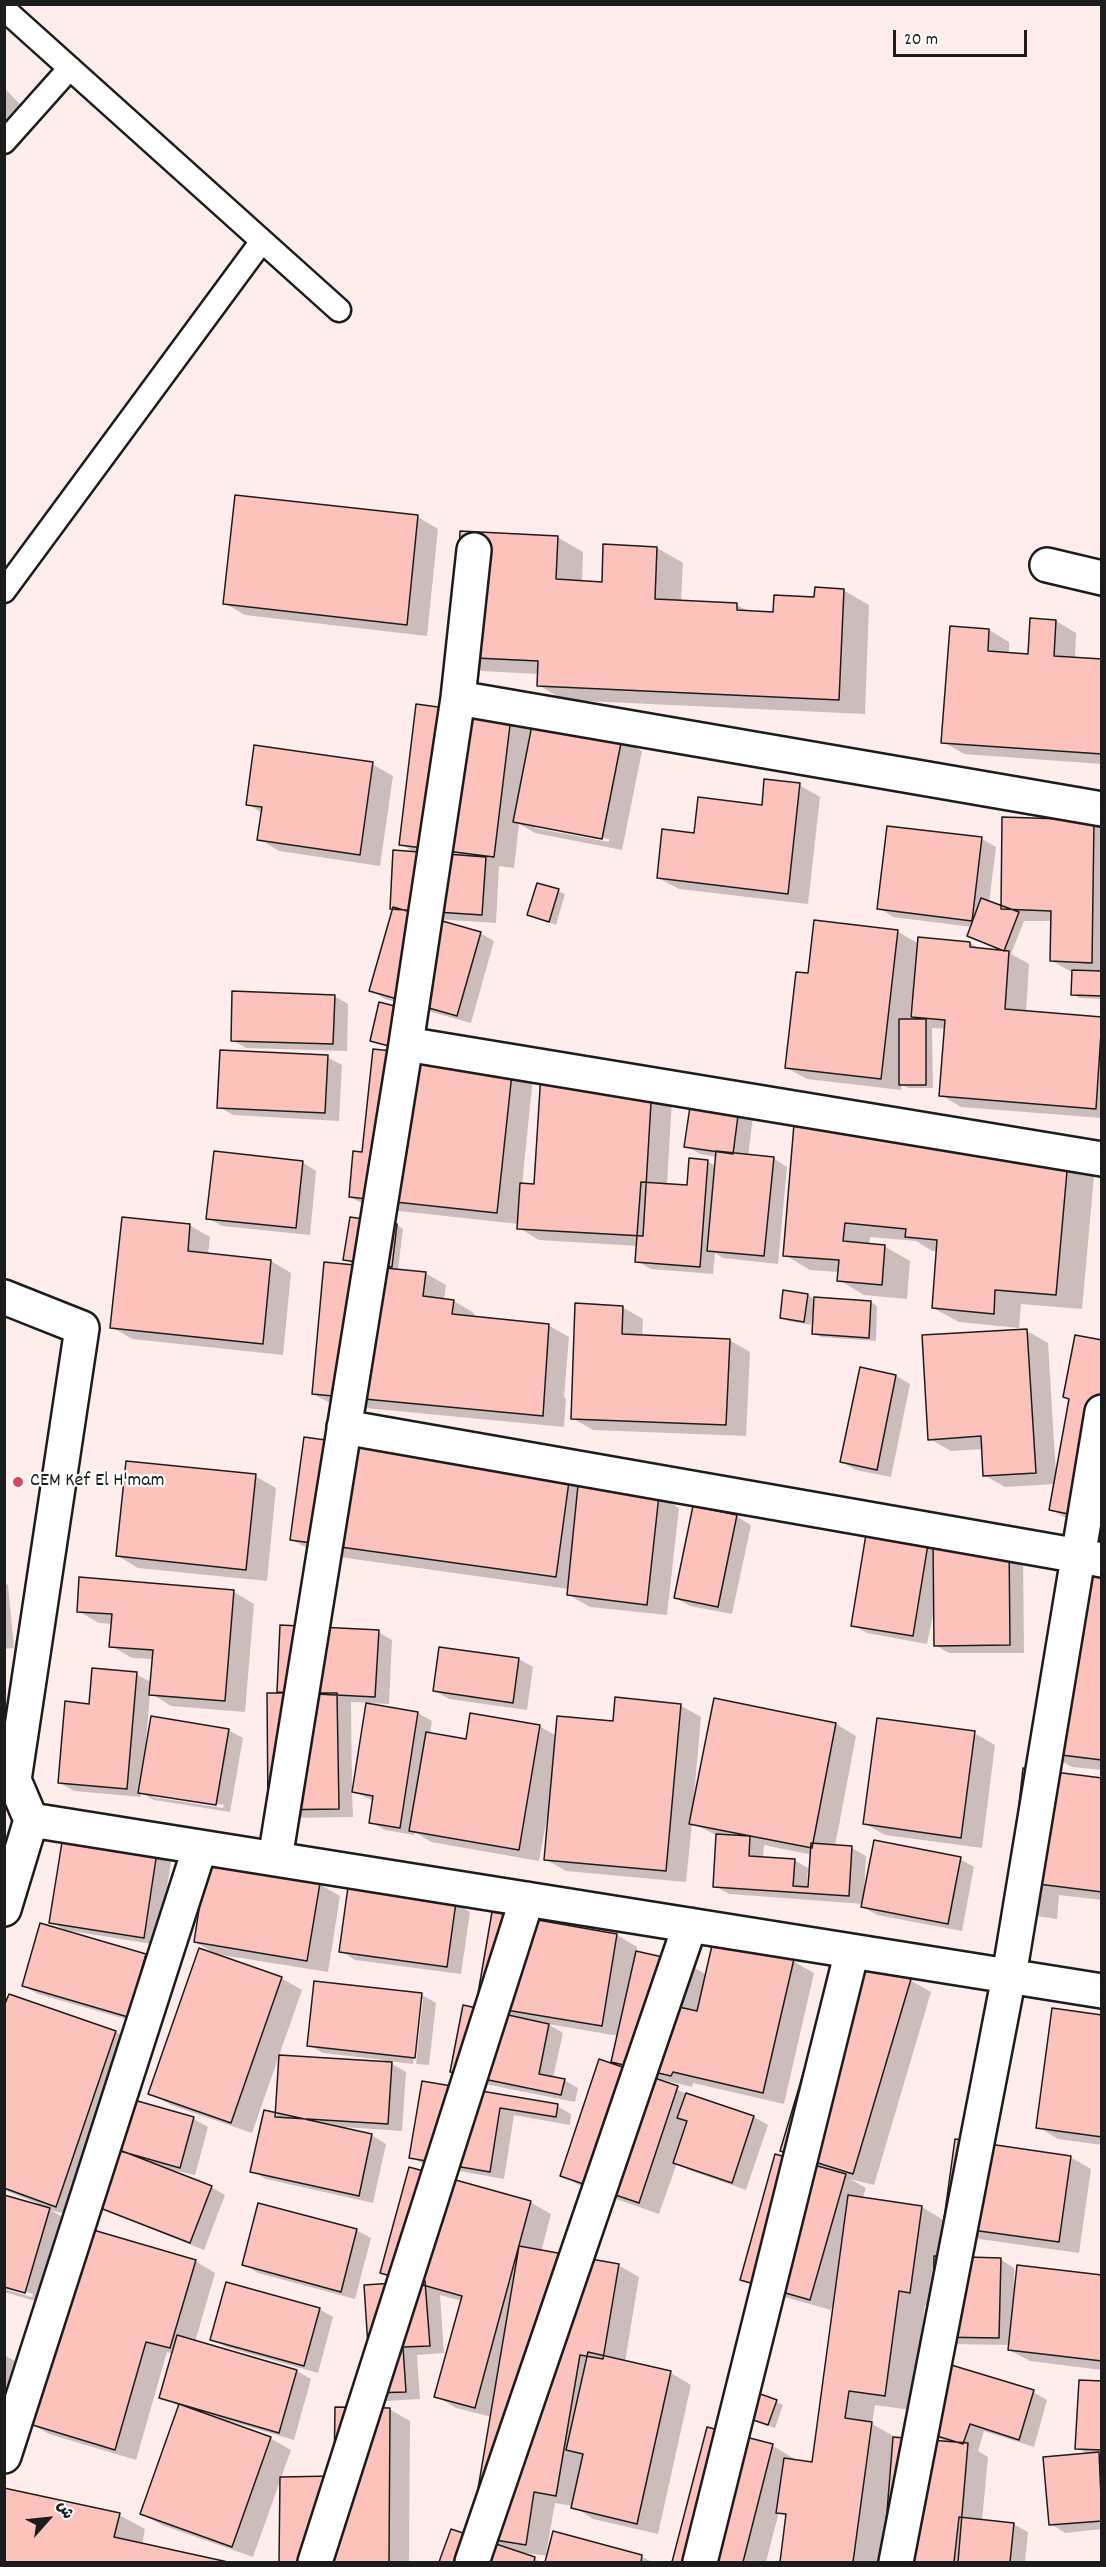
<!DOCTYPE html>
<meta charset="utf-8">
<style>
body{margin:0}
#map{position:relative;width:1106px;height:2567px;overflow:hidden;background:#ffedeb;font-family:Dekko,"Playpen Sans Arabic",sans-serif}
canvas{display:block}
.frame{position:absolute;inset:0;border:6px solid #1c1c1c;pointer-events:none}
.north{position:absolute;left:18px;top:2489px;width:60px;height:60px;-webkit-text-stroke:4px #fff;paint-order:stroke;rotate:63deg;font-size:16px;font-weight:700;line-height:24px;text-align:center;color:#1c1c1c}
.north::after{content:'';display:block;margin:auto;width:21px;height:27px;background:#1c1c1c;clip-path:polygon(50% 0,100% 100%,50% 72%,0 100%)}
.scale{position:absolute;left:893px;top:30px;width:134px;height:27px;box-sizing:border-box;border:3px solid #1c1c1c;border-top:0;padding-left:8px;font-size:18px;line-height:21px;white-space:nowrap;color:#1c1c1c;-webkit-text-stroke:4px #fff;paint-order:stroke}
</style>
<div id="map">
<canvas width="1106" height="2567"></canvas>
<div class="frame"></div>
<div class="north">ش</div>
<div class="scale">20 m</div>
</div>
<script>
const context = document.querySelector('canvas').getContext('2d');
context.lineJoin = 'round';
function fillPath(path, color) {
  context.fillStyle = color;
  context.fill(path, 'evenodd');
}
function trace(path, color, width, dash) {
  context.strokeStyle = color;
  context.lineWidth = width;
  context.lineCap = dash ? 'butt' : 'round';
  context.setLineDash(dash || []);
  context.stroke(path);
}
function drawText(font, color, halo, rows, align = 'center') {
  context.font = font + ' Dekko,sans-serif';
  context.lineWidth = 4.5;
  context.setLineDash([]);
  context.textBaseline = 'middle';
  context.strokeStyle = halo;
  context.fillStyle = color;
  for (const [text, x, y, turn = 0] of rows) {
    context.save();
    context.translate(x, y);
    context.rotate((+turn || 0) * Math.PI / 180);
    context.textAlign = isNaN(turn) ? turn : align;
    if (halo) context.strokeText(text, 0, 0);
    context.fillText(text, 0, 0);
    context.restore();
  }
}
const shadow = new Path2D(`
 M4,88L24,108L4,128Z
 M418,517L438,529L427,636L245,615L224,603Z
 M557,537L583,552L582,582L603,583L604,546L657,548L683,563L681,602L737,605L750,612L775,614L843,590L869,605L865,714L564,700L538,685L539,674L482,671L456,656Z
 M1056,621L1076,633L1075,659L1102,661V764L964,754L943,742L989,630L1009,642V654L1029,655Z
 M510,718L532,731L621,739L642,751L622,850L535,833L519,824L514,868L499,866L496,923L436,919L480,933L494,941L471,1023L385,999L371,990L417,854L401,844ZM535,825L609,839V842L535,828Z
 M372,764L393,776L380,866L279,851L259,839L262,813L248,804Z
 M799,785L820,797L808,904L679,889L658,878L695,835L763,806Z
 M1094,821L1102,826V999L1079,998L1073,994V973L1052,961L1053,921H1024L1011,954L1029,964L1026,1012L1102,1018V1118L961,1107L941,1095L946,1029L932,1028L933,1088H908L902,1085L901,1090L807,1079L787,1068L809,974L897,931L919,944L970,943L982,950L1005,951L975,939L972,927L893,917L879,908L888,827L982,839L996,847L989,903L1002,907ZM912,998L914,999L913,1016L921,1021H909Z
 M558,891L565,894L556,925L529,914Z
 M334,996L348,1004L347,1051L246,1048L232,1040Z
 M374,1051L533,1077L522,1185L536,1186L542,1074L672,1100L667,1185L689,1187L707,1161L717,1167V1157L700,1154L686,1146L693,1102L753,1117L748,1156L773,1158L787,1167L778,1264L723,1258L715,1253L713,1274L651,1269L637,1261L638,1246L539,1240L519,1228V1224L371,1208L350,1197L364,1154Z
 M327,1057L342,1065L339,1121L233,1115L219,1107Z
 M796,1126L1095,1165L1082,1309L1021,1304L1019,1328L959,1322L933,1308L938,1251H932L916,1241L870,1237L869,1245L884,1246L910,1261L907,1299L864,1295L839,1280V1272L810,1270L785,1255Z
 M302,1162L316,1171L310,1235L222,1226L208,1218Z
 M189,1225L210,1237L208,1254L271,1261L291,1273L283,1355L132,1339L112,1327Z
 M397,1225L403,1229L398,1270L425,1273L446,1285L444,1300L454,1301L474,1313V1318L548,1325L569,1337L564,1397L566,1399L564,1427L334,1405L313,1394L357,1266L345,1259Z
 M785,1292L808,1295L815,1300L871,1302L877,1306L876,1341L821,1337L814,1333L815,1316H812L811,1325L788,1321L782,1317Z
 M622,1307L643,1319L642,1337L729,1340L750,1352L746,1436L593,1430L572,1418Z
 M1027,1331L1048,1343L1056,1474L1102,1341V1527L1071,1521L1050,1509L1055,1484L1005,1487L984,1475L983,1449L951,1451L930,1439Z
 M896,1376L910,1384L891,1477L856,1470L842,1462Z
 M305,1439L659,1496L679,1508L667,1615L590,1607L569,1595V1589L318,1554L292,1540Z
 M255,1476L276,1488L267,1581L138,1568L118,1556Z
 M736,1516L751,1525L732,1614L690,1606L675,1598Z
 M869,1523L1023,1549L1024,1653H949L935,1645V1606L927,1644L867,1633L853,1625Z
 M1102,1563V1770L1072,1767L1046,1752Z
 M4,1583L8,1585L14,1648L4,1649Z
 M234,1592L254,1604L245,1712L171,1706L150,1693L146,1742L228,1730L243,1738L230,1812L154,1800L141,1793V1797L74,1791L60,1783L91,1705L136,1674L152,1683L154,1659L132,1658L111,1646L113,1624L99,1623L78,1611ZM153,1793L224,1805L223,1808L153,1797Z
 M378,1632L392,1640L389,1704L351,1702L352,1789L418,1713L432,1721L430,1734L468,1741L539,1726L557,1736L680,1705L701,1717L694,1796L696,1797L836,1724L856,1736L835,1846L852,1848L866,1856L864,1893L960,1859L974,1867L962,1931L877,1915L863,1907L864,1904L729,1894L715,1886L718,1836L692,1823L686,1882L566,1871L545,1859L549,1818H547L539,1861L431,1842L415,1832L414,1835L385,1830L371,1822L374,1801L352,1791L353,1817L284,1818L285,1695L278,1691ZM764,1845L813,1855L810,1885L807,1884L808,1868L794,1860L763,1858Z
 M519,1659L533,1667L527,1710L449,1699L435,1691Z
 M974,1733L995,1745L982,1848L885,1835L864,1823Z
 M1102,1779V1900L1059,1895L1057,1919L1030,1915L1009,1903Z
 M157,1853L171,1862L158,1945L65,1930L51,1922Z
 M319,1884L340,1896L328,1972L216,1954L195,1942Z
 M456,1904L470,1912L461,1974L355,1960L341,1951Z
 M41,1925L146,1956L160,1964L143,2024L38,1994L24,1986Z
 M617,1935L637,1947L636,1953L688,1964L707,1975L793,1961L814,1973L784,2104L693,2083L692,2087L664,2080L663,2083L695,2098L754,2117L768,2125L746,2190L689,2170L677,2163L659,2214L582,2187L562,2175L621,2066L613,2062L619,2036L548,2024L563,2033L553,2078L564,2080L578,2088L575,2102L465,2080L451,2071L492,2013Z
 M281,1978L302,1990L252,2133L171,2105L150,2093Z
 M910,1980L931,1992L874,2185L850,2179L866,2188L862,2199L922,2207L945,2221L1070,2157L1091,2169L1079,2253L965,2237L943,2258L1000,2259L1014,2268V2288L1102,2276V2370L1030,2361L1009,2350L1010,2345L948,2344L935,2307L925,2305L911,2410L875,2405L872,2424L897,2438L949,2442L924,2434L1033,2392L1047,2400L1034,2447L984,2431L978,2451L988,2457L982,2521L1013,2524L1028,2532L1025,2562H885L887,2534L884,2533L880,2562H781L787,2517L779,2512L766,2562H674L708,2429L773,2446L793,2458V2460L813,2463L835,2305L833,2304L831,2310L763,2291L742,2279L801,2163Z
 M10,1995L116,2032L136,2044L77,2217L50,2210L70,2221L46,2304L4,2292V2289L32,2297L33,2294L4,2286L37,2203L4,2190V2011Z
 M422,1995L436,2003L429,2065L416,2064L423,1999H420L413,2064L387,2061L406,2072L402,2131L345,2127L371,2135L386,2144L373,2203L266,2179L252,2171L277,2114L384,2063V2060L323,2053L309,2045Z
 M1102,2017V2145L1058,2139L1038,2127Z
 M423,2083L557,2106L571,2114L570,2125L514,2115L504,2179L425,2165L411,2157Z
 M135,2102L194,2119L208,2127L195,2175L169,2169L168,2171L211,2187L225,2195L204,2250L111,2213L97,2205L121,2153Z
 M530,2202L551,2214L541,2252L618,2265L639,2277L625,2362L671,2373L691,2385L658,2534L593,2519L573,2506L555,2503L546,2554H549L554,2533L642,2557L652,2562H546L548,2556L518,2552L541,2562H441L452,2531L471,2537L492,2417L456,2408L436,2396L462,2301L440,2295L444,2353L417,2355L420,2399L387,2401L372,2392L402,2284L381,2272Z
 M356,2230L371,2238L355,2299L258,2273L244,2264Z
 M195,2261L215,2273L195,2342L297,2371L311,2379L294,2440L230,2421L229,2424L270,2438L291,2450L253,2557L162,2525L142,2514L180,2407L161,2397L173,2354L167,2352L136,2460L49,2434L28,2422Z
 M319,2309L333,2317L318,2373L226,2347L212,2339Z
 M4,2355L15,2361L4,2393Z
 M1102,2382V2529L1065,2533L1051,2524L1088,2454L1077,2448Z
 M776,2402L783,2405L775,2428L733,2413Z
 M389,2409L410,2421L409,2562H281V2478H336Z
 M4,2490L119,2515L145,2529L142,2545L224,2562H4Z`);
const building = new Path2D(`
 M235,495L418,515L407,625L223,604Z
 M460,531L558,536L556,579L602,582L603,544L657,547L655,599L737,603V610L773,612L774,595L814,597L815,587L844,589L839,700L537,686L538,661L455,657Z
 M1030,618L1056,620L1054,656L1102,659V754L941,743L950,626L989,629L988,651L1028,654Z
 M416,704L511,717L494,857L399,845Z
 M533,720L622,738L602,839L513,822Z
 M254,745L373,762L360,855L257,840L262,807L246,805Z
 M764,779L800,783L788,894L657,878L662,829L694,833L698,797L762,805Z
 M1002,817L1094,820L1092,963L1050,961L1051,911L1001,909Z
 M887,826L982,837L972,921L877,909Z
 M393,850L486,857L482,915L390,909Z
 M537,883L559,889L549,922L527,915Z
 M981,898L1019,912L1004,951L967,936Z
 M393,907L481,932L457,1016L369,991Z
 M814,920L898,930L881,1079L785,1068L796,972L808,973Z
 M918,937L970,942V947L1009,951L1005,1009L1102,1017L1096,1109L939,1096L945,1020L911,1017Z
 M1072,970L1102,971V996L1071,995Z
 M232,991L335,995L333,1044L231,1041Z
 M379,1002L410,1010L400,1049L370,1041Z
 M899,1019H926V1085H899Z
 M373,1049L513,1064L497,1213L349,1197L353,1151L362,1152Z
 M220,1050L328,1055L325,1113L217,1108Z
 M541,1073L652,1086L643,1236L517,1229L520,1183L534,1184Z
 M691,1100L739,1108L733,1154L684,1147Z
 M794,1124L1069,1149L1056,1295L995,1290L994,1314L932,1308L937,1240L905,1237L906,1229L845,1223L843,1241L885,1245L882,1285L837,1281L839,1260L783,1256Z
 M214,1151L303,1161L296,1228L206,1219Z
 M716,1151L774,1157L764,1256L707,1251Z
 M689,1158L708,1160L700,1267L635,1262L641,1182L687,1185Z
 M122,1217L190,1224L188,1251L271,1260L263,1344L110,1328Z
 M350,1217L397,1224L392,1267L343,1260Z
 M324,1262L426,1272L423,1296L454,1300L452,1314L549,1324L543,1416L312,1394Z
 M783,1290L808,1294L804,1322L780,1318Z
 M814,1297L871,1301L869,1338L812,1334Z
 M575,1303L623,1306L622,1334L730,1339L726,1425L571,1419Z
 M1027,1329L1036,1473L983,1476L981,1436L928,1440L922,1335Z
 M1075,1335L1102,1340V1521L1049,1510L1069,1399L1063,1397Z
 M860,1367L896,1375L877,1470L840,1462Z
 M304,1437L570,1474L556,1577L290,1540Z
 M126,1461L256,1474L246,1570L116,1556Z
 M578,1485L659,1495L647,1605L567,1595Z
 M693,1506L737,1515L718,1607L674,1598Z
 M868,1522L930,1532L913,1636L851,1626Z
 M1009,1539L1010,1645L934,1646L933,1540Z
 M1067,1557L1102,1561V1760L1045,1753Z
 M79,1577L234,1590L225,1701L149,1695L153,1650L109,1647L112,1614L77,1612Z
 M280,1625L379,1630L375,1697L277,1692Z
 M439,1647L519,1658L513,1703L433,1691Z
 M92,1668L137,1672L127,1789L58,1783L65,1701L89,1704Z
 M267,1693H337L339,1809L268,1810Z
 M615,1697L681,1704L666,1871L544,1860L557,1716L613,1721Z
 M714,1698L836,1723L812,1848L689,1824Z
 M366,1703L418,1712L400,1828L369,1823L373,1796L352,1792Z
 M470,1713L540,1725L519,1850L409,1831L426,1732L466,1739Z
 M151,1716L229,1729L216,1805L138,1793Z
 M877,1718L975,1731L961,1838L863,1824Z
 M1023,1768L1102,1778V1892L1038,1884L1008,1904Z
 M716,1834L750,1836L749,1856L795,1859L793,1886L808,1887L811,1843L852,1846L849,1896L713,1887Z
 M63,1836L157,1852L144,1938L49,1923Z
 M874,1840L961,1857L948,1924L861,1907Z
 M206,1864L320,1883L307,1961L194,1942Z
 M348,1887L456,1902L447,1967L339,1952Z
 M492,1912L617,1934L602,2026L476,2005Z
 M40,1923L146,1954L128,2017L22,1986Z
 M713,1941L794,1959L763,2093L673,2072L671,2076L611,2062L636,1951L689,1963L679,2007L697,2011Z
 M199,1948L282,1977L231,2123L148,2094Z
 M838,1957L911,1979L853,2174L780,2151Z
 M314,1981L422,1993L415,2058L307,2046Z
 M9,1994L116,2031L56,2207L4,2188V2006Z
 M463,2005L549,2024L539,2074L565,2079L561,2095L450,2072Z
 M1052,2008L1102,2015V2137L1036,2128Z
 M279,2055L392,2062L388,2124L275,2117Z
 M599,2059L678,2086L639,2203L560,2176Z
 M422,2081L558,2104L556,2117L500,2108L490,2172L409,2158Z
 M686,2093L754,2116L732,2183L673,2163L687,2121L677,2118Z
 M134,2100L194,2117L180,2168L120,2151Z
 M264,2110L372,2134L359,2196L250,2172Z
 M955,2139L1071,2156L1059,2242L943,2226Z
 M117,2149L212,2186L190,2243L95,2206Z
 M775,2154L846,2174L810,2300L740,2280Z
 M409,2167L531,2201L475,2408L434,2397L462,2296L380,2273Z
 M4,2195L50,2208L25,2293L4,2287Z
 M848,2195L922,2206L910,2293L899,2291L885,2396L849,2391L845,2418L872,2422L853,2562H780L786,2514L776,2513L784,2458L812,2462Z
 M258,2203L357,2229L341,2292L242,2265Z
 M83,2227L196,2260L170,2348L146,2342L115,2450L26,2423Z
 M519,2246L619,2264L603,2359L580,2355L556,2496L534,2492L526,2545L470,2536Z
 M934,2256L1001,2258L999,2338L933,2337Z
 M1017,2265L1102,2275V2361L1008,2350Z
 M425,2281L430,2346L403,2347L406,2392L371,2393L364,2285Z
 M226,2282L320,2308L304,2366L210,2340Z
 M177,2335L297,2370L279,2433L159,2398Z
 M588,2352L671,2371L637,2524L571,2508L583,2454L566,2450Z
 M928,2358L1034,2390L1019,2440L970,2424L963,2444L908,2427Z
 M1079,2380L1102,2381V2450L1075,2449Z
 M733,2384L777,2400L768,2425L724,2410Z
 M179,2404L271,2437L232,2547L140,2514Z
 M335,2407L390,2408L389,2562H279L280,2477L334,2476Z
 M707,2427L773,2444L743,2562H672Z
 M893,2437L968,2443L958,2562H883Z
 M1099,2452L1102,2521L1049,2525L1043,2457Z
 M4,2488L120,2513L114,2537L228,2562H4Z
 M959,2517L1014,2523L1010,2562H954Z
 M451,2529L535,2557L534,2562H439Z
 M553,2531L642,2555L641,2562H545Z`);
const service = new Path2D(`
 M4,9L339,310
 M4,142L70,68
 M4,591L262,241`);
const minor = new Path2D(`
 M1047,565L1102,578
 M458,698L1102,809
 M406,1044L1102,1159
 M4,1297L82,1328L14,1780L31,1820L1102,1991
 M344,1427L1102,1560
 M275,1859L406,1044L458,698L474,550
 M4,1909L31,1820
 M4,2456L200,1847
 M315,2562L527,1899
 M472,2562L690,1925
 M700,2562L852,1951
 M896,2562L1009,1976L1102,1412`);
const markers = [
 [18,1482,6,"#d1495b"]
];
const poiNames = [
 ["CEM Kef El H'mam",30,1482]
];
fillPath(shadow, '#0003');
fillPath(building, '#fec2bd');
trace(building, '#1c1c1c', 1.5);
trace(service, '#1c1c1c', 27);
trace(minor, '#1c1c1c', 38);
trace(service, '#fff', 22);
trace(minor, '#fff', 33);
for (const [x, y, r, color] of markers) {
  const dot = new Path2D();
  dot.arc(x, y, r, 0, 2 * Math.PI);
  context.fillStyle = color;
  context.fill(dot);
  trace(dot, '#fff', 2);
}
drawText('20px', '#1c1c1c', '#fff', poiNames, 'left');
</script>
